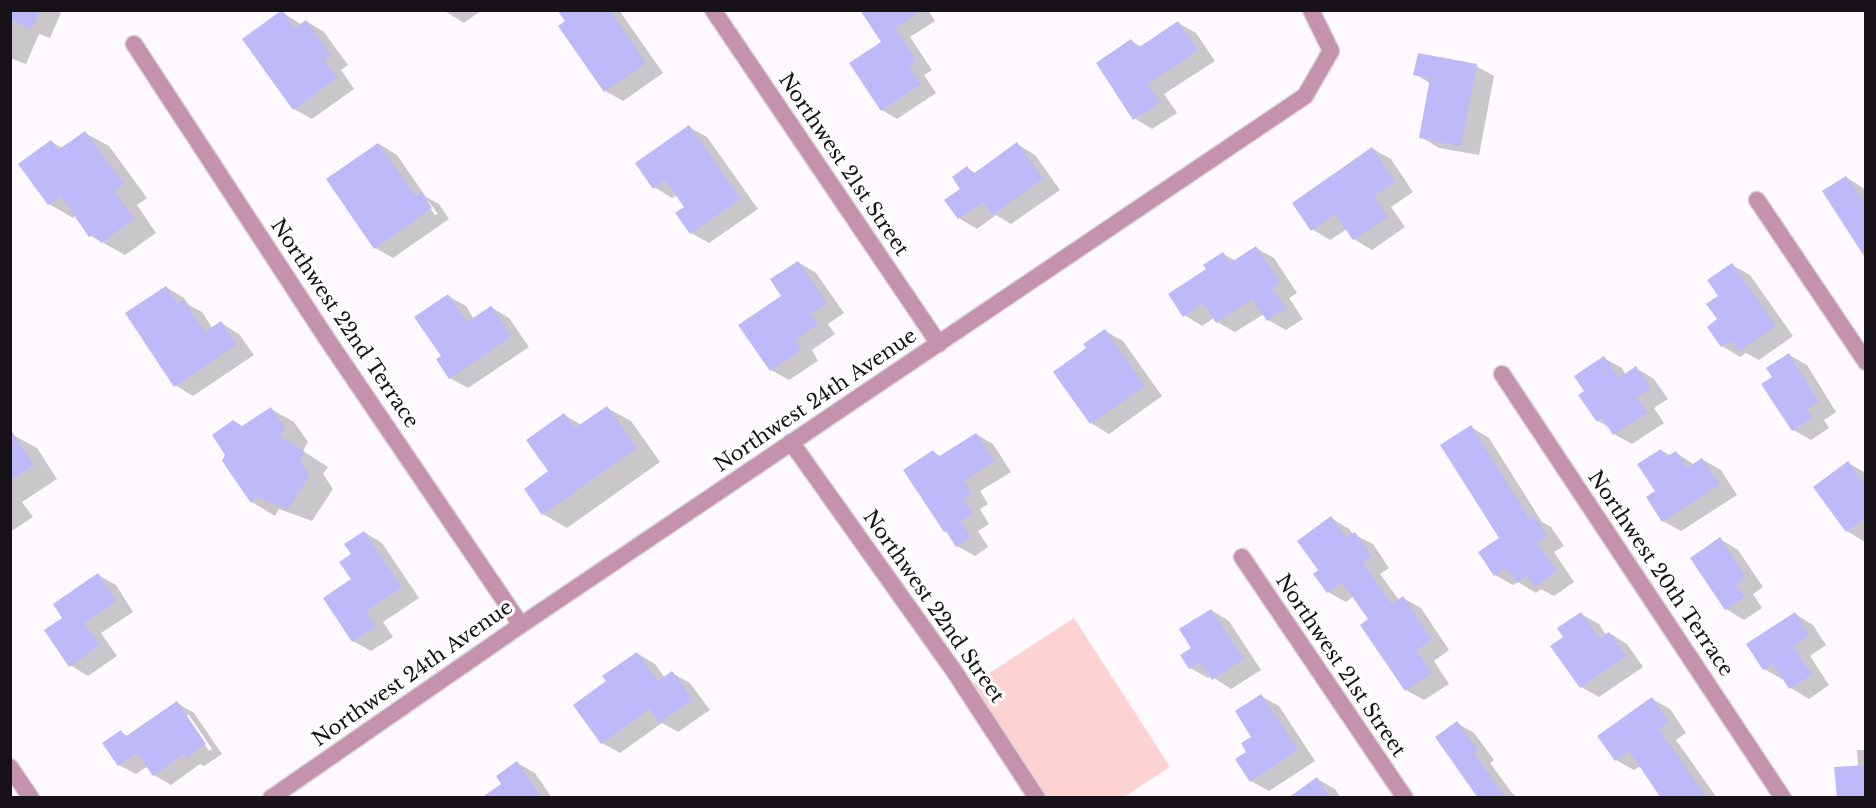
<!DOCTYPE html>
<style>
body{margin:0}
#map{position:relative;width:1876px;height:808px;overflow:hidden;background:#fdf9fe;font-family:"Libre Baskerville",serif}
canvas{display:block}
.frame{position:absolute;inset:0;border:12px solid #161217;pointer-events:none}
</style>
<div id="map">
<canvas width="1876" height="808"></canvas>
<div class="frame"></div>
</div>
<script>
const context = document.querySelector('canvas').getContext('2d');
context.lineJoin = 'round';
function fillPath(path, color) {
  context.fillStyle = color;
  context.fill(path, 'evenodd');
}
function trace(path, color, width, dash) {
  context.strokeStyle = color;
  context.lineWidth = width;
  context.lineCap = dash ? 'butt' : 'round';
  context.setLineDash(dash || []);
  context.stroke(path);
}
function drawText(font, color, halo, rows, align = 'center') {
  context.font = font + ' "Libre Baskerville",serif';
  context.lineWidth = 6;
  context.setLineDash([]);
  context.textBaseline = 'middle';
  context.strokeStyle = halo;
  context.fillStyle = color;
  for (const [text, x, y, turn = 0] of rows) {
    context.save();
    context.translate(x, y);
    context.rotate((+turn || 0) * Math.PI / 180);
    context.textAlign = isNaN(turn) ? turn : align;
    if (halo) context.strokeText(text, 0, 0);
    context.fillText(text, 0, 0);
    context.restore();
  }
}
const green = new Path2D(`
 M1074,618L1170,767L1124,797H1045L971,685Z`);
const shadow = new Path2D(`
 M10,10H56L61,13L50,38L39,34L26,64L10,58Z
 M443,10H482L464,23Z
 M559,10H619L663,73L623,101L605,91Z
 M864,10H928L935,21L910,37L932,70L924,75L936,93L897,119L882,110L883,43Z
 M282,12L302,25L306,21L324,32L348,65L341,70L354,89L312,119L294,109Z
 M1178,23L1196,33L1215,61L1164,94L1177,113L1152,129L1134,118L1131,41L1142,47Z
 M1476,66L1494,76L1479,155L1439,148L1421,137L1431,84L1415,74Z
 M689,127L707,137L758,209L709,243L691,233L686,207L677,195L672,198L654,187Z
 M85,133L109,146L147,198L137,205L156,233L125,255L91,236L76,215L73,218L49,204L20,164L51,142L63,148Z
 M379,144L397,155L426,197L439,204L449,219L393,258L375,248ZM426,202H429L438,214L435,215Z
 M1017,144L1035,155L1060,190L1011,224L996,215L977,229L959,218L967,168L976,173Z
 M1373,149L1391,159L1413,192L1391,207L1405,227L1372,250L1354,239L1347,229L1330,240L1312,229Z
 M1846,177L1866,190V256Z
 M1256,248L1274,258L1297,293L1289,298L1303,319L1286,330L1268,320L1264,314L1235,332L1217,322L1214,318L1202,326L1184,315L1208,270L1223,254L1236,261Z
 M798,262L816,273L844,313L828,324L835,334L812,350L818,361L789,380L771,370L784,296Z
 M1732,265L1750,275L1793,336L1759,360L1746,353L1740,357L1722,346L1720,296Z
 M166,287L184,298L189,305L202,312L213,329L221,323L239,334L254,355L193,396L175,385Z
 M448,296L466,306L474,319L491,307L509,318L529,347L468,388L450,378L443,356Z
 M1105,331L1123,341L1162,396L1109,434L1091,423L1088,348Z
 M1789,355L1807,365L1836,412L1824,420L1829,428L1811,440L1793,430L1774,378Z
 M1604,358L1622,368L1626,375L1636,368L1654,379L1668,399L1654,408L1664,423L1632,444L1614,434L1610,428L1598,421L1586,392Z
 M607,408L631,421L660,462L567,528L543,514L526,489L550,472L564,415L582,425Z
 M271,409L294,422L308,442L303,451L328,467L323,474L333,489L312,521L279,509L275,516L252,502L223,461L243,428Z
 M1471,427L1489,438L1542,522L1551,527L1564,546L1554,552L1574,582L1554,596L1541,589L1536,593L1518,582L1513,585L1495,575L1501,538Z
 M976,434L993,444L1011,472L980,491L988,504L980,509L989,524L978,531L988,547L975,556L957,546L950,534L945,531L933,452L942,457Z
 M13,435L37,448L57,479L22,502L33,517L10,532V436Z
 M1661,450L1671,456L1676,453L1695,465L1703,460L1721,470L1737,495L1681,531L1663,521Z
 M1848,463L1866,473L1865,542L1847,531Z
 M1331,518L1349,529L1353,534L1373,544L1389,568L1380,574L1399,600L1403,598L1421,608L1449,650L1434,661L1449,684L1424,700L1406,690L1370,620L1354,596L1346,602L1328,592L1320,571Z
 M364,532L382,543L419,598L383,622L393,637L371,651L353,641V554Z
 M1720,539L1738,550L1763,587L1753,594L1762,608L1744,620L1726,609Z
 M98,575L116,585L133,612L101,633L117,656L88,676L70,665L64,618Z
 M1211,610L1229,621L1261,670L1231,689L1211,676L1208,678L1190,668L1193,649Z
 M1581,614L1599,624L1606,635L1609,633L1627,644L1643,667L1599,697L1581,687L1565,637Z
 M1795,614L1813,625L1826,645L1810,656L1829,685L1809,699L1791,688L1784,678L1782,679L1764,669Z
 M637,653L655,664L665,678L672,673L690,683L710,710L678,732L662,723L620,753L602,743L608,682Z
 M1261,696L1279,706L1315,761L1269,791L1251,781L1248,753L1253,737Z
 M1652,699L1670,709L1686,733L1676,740L1717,798H1663L1641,766L1634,770L1616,760Z
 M177,703L194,713L222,754L204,766L200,764L171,785L154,775L148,766L136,774L119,765L121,732L128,736ZM185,715H189L212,749L209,751Z
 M1457,723L1474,733L1494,760L1490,763L1512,793L1518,798H1480Z
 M1857,750H1866V798H1838L1858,767Z
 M517,763L535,773L552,798H484L503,784Z
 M1317,779L1335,789L1341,798H1291Z`);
const building = new Path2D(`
 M10,10H40L32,29L10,20Z
 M282,10L295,28L306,20L331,55L324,60L337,78L293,110L242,39Z
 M557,10H610L646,63L604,92L558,26L565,21Z
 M860,10H922L895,28L917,61L909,66L921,84L881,111L849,63L881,42Z
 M1178,21L1198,50L1147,84L1160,102L1133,120L1096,63L1131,39L1138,48Z
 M1418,53L1477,64L1461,146L1419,138L1430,78L1413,75Z
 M689,125L741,199L690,234L675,213L684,207L665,180L653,189L635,163Z
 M85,131L124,184L114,191L134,219L101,243L94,234L89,237L61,196L48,205L18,164L51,140L58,150Z
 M1017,142L1043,179L992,215L983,202L958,219L944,200L960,189L952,177L967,166L973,174Z
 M378,143L416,196L421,192L432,208L374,249L326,179Z
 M1372,147L1396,182L1374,196L1388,217L1353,240L1335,214L1311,231L1292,203Z
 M1846,176L1866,205V259L1822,191Z
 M1256,246L1280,282L1272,288L1286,308L1267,321L1252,299L1216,323L1203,303L1183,317L1168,294L1206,269L1203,265L1223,252L1230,263Z
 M798,261L827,303L811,313L818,324L795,340L801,350L770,371L738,325L781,296L770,279Z
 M1732,263L1776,326L1739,351L1732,340L1721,347L1707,327L1717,319L1706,304L1718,296L1707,280Z
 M166,286L178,304L184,300L205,332L221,321L237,344L174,387L125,313Z
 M448,294L467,322L491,306L512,336L449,379L436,359L441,356L414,317Z
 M1105,329L1145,386L1090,424L1053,372L1086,348L1083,344Z
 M1789,353L1819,402L1807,409L1812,417L1792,431L1761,384L1772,377L1766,368Z
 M1604,356L1619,378L1636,366L1651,388L1637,397L1647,413L1613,435L1602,418L1597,422L1578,395L1584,391L1574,376Z
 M607,406L637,448L542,515L524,489L548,471L526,440L564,413L575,428Z
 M271,407L285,428L280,436L305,452L300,460L310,475L288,509L255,497L251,503L222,461L225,455L212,435L233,420L242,426Z
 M1471,425L1529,518L1533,515L1547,535L1537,542L1557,571L1535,587L1527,576L1517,583L1506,568L1494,576L1478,552L1499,538L1440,445Z
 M10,429L34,465L10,481Z
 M976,433L995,461L964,481L972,494L963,499L973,514L961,521L971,537L956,547L946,531L944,532L903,470L933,450L938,457Z
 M1661,449L1666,457L1676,451L1687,468L1702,458L1720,484L1662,522L1646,497L1655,491L1637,464Z
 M1848,461L1866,486V518L1846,532L1813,487Z
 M1331,516L1346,537L1355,532L1372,557L1363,563L1392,604L1403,596L1432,640L1417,650L1432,673L1405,691L1360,625L1368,619L1342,582L1327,593L1313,574L1318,570L1297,541Z
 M364,531L402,587L366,611L376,626L352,642L323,598L351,579L339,562L351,554L344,544Z
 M1720,537L1746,577L1736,584L1745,597L1725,610L1690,558Z
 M98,573L116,601L84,623L100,645L69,667L44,630L62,618L53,604Z
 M1211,609L1244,659L1212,680L1200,662L1189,669L1180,655L1191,648L1179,629Z
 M1581,612L1599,638L1609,632L1626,656L1580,688L1550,646L1563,637L1557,628Z
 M1795,612L1809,635L1793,646L1812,675L1789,689L1773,664L1763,670L1746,644Z
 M637,652L658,681L672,671L693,700L659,723L650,709L601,744L573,705L606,681L602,676Z
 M1261,694L1298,750L1250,782L1235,759L1246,752L1241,743L1251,737L1235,711Z
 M1652,697L1669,722L1659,729L1707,798H1661L1629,751L1615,761L1597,736Z
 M177,701L206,744L186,758L184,754L153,776L137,753L118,766L102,743L121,730L125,737Z
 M1457,721L1478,750L1474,753L1506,798H1478L1435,737Z
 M517,761L542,798H481L501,784L496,776Z
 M1866,765V796L1837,798L1834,767Z
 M1317,777L1331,798H1288Z`);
const minor = new Path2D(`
 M713,10L939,344
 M134,44L327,339L521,625
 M1757,200L1866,362
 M1502,374L1783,798
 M791,442L954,671L1037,798
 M1242,557L1405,798
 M10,767L31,798
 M271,798L521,625L1305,96L1331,51L1311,10`);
const streetNames = [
 ["Northwest 21st Street",843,165,56],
 ["Northwest 22nd Terrace",344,324,56],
 ["Northwest 24th Avenue",816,401,-34],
 ["Northwest 20th Terrace",1660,574,56],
 ["Northwest 22nd Street",933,607,55],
 ["Northwest 21st Street",1340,666,56],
 ["Northwest 24th Avenue",413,674,-35]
];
fillPath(green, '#fdd2d2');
fillPath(shadow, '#0003');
fillPath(building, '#beb9f9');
trace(minor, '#d8d4d9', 19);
trace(minor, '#c493ab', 16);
drawText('20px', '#161217', '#fff', streetNames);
</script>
